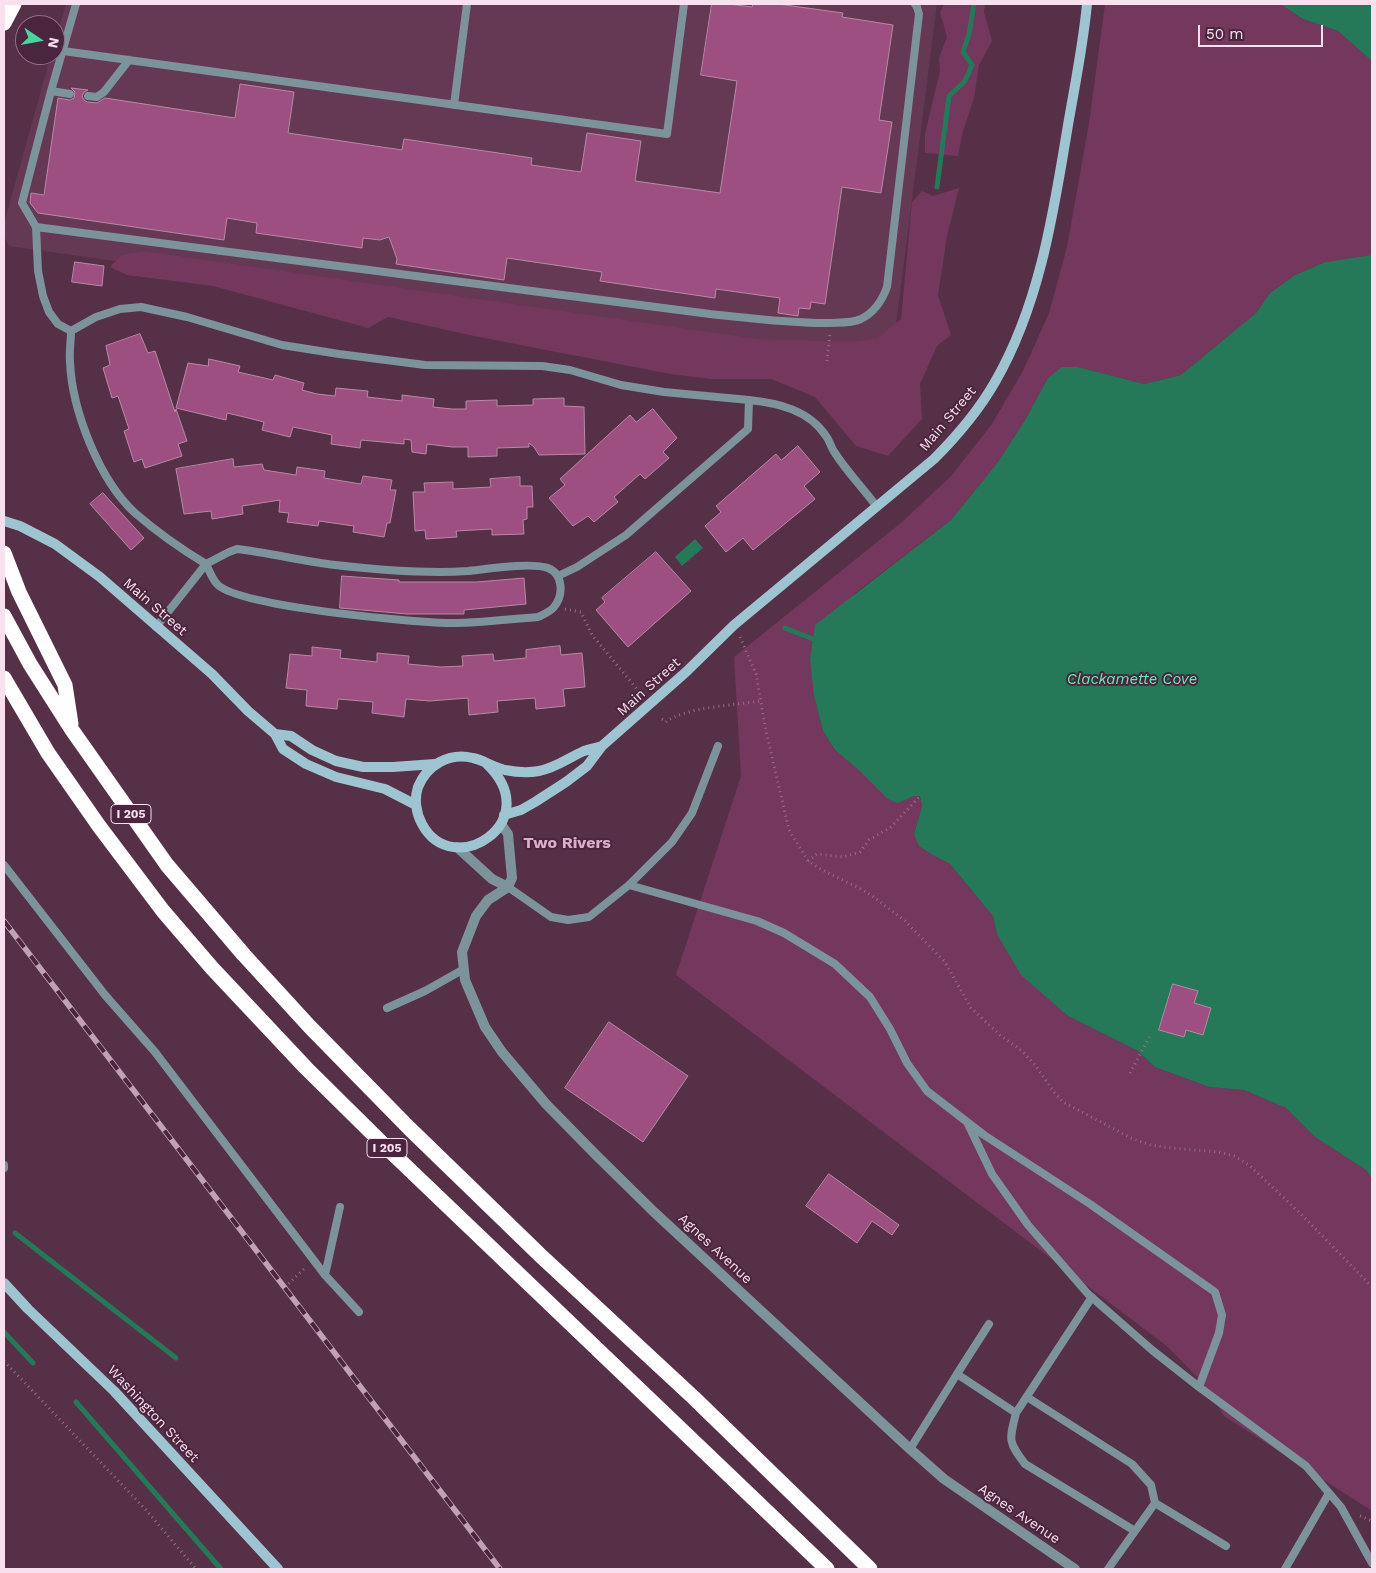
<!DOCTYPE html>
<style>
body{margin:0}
#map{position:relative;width:1376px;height:1573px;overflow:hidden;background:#563047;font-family:"Work Sans",sans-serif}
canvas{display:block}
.frame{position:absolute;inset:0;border:5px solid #f9e0ee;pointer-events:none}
.north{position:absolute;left:15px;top:15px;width:50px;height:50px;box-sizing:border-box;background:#4a253d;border:1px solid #907084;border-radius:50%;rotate:102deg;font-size:14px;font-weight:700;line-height:20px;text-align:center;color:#f9e0ee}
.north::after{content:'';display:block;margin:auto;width:18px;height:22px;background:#49d49d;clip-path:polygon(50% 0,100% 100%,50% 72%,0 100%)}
.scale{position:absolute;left:1198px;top:25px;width:125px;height:22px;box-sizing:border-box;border:2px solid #f9e0ee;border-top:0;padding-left:6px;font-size:15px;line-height:18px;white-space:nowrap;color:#f9e0ee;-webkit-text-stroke:4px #4a253d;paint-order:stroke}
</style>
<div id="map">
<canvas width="1376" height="1573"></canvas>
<div class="frame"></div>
<div class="north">N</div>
<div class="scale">50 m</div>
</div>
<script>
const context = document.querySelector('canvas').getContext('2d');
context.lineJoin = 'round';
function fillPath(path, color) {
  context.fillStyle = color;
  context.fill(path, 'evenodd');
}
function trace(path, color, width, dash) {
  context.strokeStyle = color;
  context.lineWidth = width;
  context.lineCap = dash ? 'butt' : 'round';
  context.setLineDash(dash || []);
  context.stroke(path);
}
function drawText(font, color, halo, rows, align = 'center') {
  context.font = font + ' "Work Sans",sans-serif';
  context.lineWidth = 4;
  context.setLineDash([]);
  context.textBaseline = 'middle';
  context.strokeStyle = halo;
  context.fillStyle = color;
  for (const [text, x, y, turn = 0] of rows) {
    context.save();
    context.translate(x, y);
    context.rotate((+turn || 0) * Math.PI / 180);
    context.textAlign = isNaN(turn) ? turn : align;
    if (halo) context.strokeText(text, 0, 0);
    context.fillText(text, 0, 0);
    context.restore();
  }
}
const built = new Path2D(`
 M66,4H937L890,372L9,246L4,236V223L51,55H55V42Z`);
const green = new Path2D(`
 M944,4H985L984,12L992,41L979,65L974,98L963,131L958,156L925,153V134L940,71L939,58L947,37L940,12Z
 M1105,4H1280L1303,19L1338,31L1372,61V255L1325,262L1295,275L1270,293L1256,313L1181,375L1144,384L1078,367L1048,378L1025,420L998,462L951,520L854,594L814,696L823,731L835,750L898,802L914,796H920L922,806L914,834L933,855L950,864L993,916L997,934L1068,1016L1138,1051L1155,1067L1209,1087L1244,1090L1286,1108L1315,1137L1366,1170L1372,1178V1511L1224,1416L1203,1383L1168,1347L676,975L741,776L734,657L902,522L951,476L992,424L1024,369L1049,313L1067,247L1089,123Z
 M959,188L947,236L938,295L951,335L937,346L920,384L922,419L888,456L856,446L815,397L771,379H710L670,374L474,336L388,317L368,328L213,286L127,275L110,267L121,255L143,251L758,339L852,342L877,338L901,319L912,202L922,191L933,196Z`);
const water = new Path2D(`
 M1280,4H1372V61L1338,31L1303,19Z
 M1372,255V1178L1366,1170L1315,1137L1286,1108L1244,1090L1209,1087L1155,1067L1138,1051L1068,1016L1021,975L997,934L993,916L950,864L933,855L919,846L914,834L922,806L920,796H914L898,803L888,799L860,771L835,750L823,731L814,696L810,659L815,625L951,520L998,462L1025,420L1048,378L1062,367H1078L1144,384L1181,375L1256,313L1270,293L1295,275L1325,262Z
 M695,539L703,548L682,566L675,557Z`);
const stream = new Path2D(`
 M937,187L949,96L965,81L972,65L963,52L969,34L974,4
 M785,628L813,639
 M15,1233L176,1358
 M4,1332L33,1363
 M76,1402L221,1569`);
const building = new Path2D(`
 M712,4H729L752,7L753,4H778L843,13L842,17L893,25L879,120L892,122L881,193L842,187L825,304L811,302L810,309L799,308L798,316L778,313L780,298L716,289L715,298L600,281L602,272L507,258L504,280L396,264L397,259L389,237L380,240L363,238L362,248L256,233L257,223L227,218L224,240L38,213L30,203L31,193L44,195L58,98L70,100L74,98L75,92L71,88L88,90L84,92L82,96L84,100L87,102L97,103L105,98L235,118L240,84L294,92L288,133L402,150L404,139L532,158L531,165L581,172L587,133L641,141L635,181L720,193L737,81L701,75Z
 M75,262L104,266L102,286L72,282Z
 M140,334L148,353L155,351L175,412L176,409L187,441L178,444L182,456L145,468L142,459L134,462L124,431L129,429L118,396L112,398L103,368L110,365L106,346Z
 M209,359L240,366L238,372L273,380L275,375L304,383L302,390L317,394L335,396L336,388L368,391L367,397L402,401V395L434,399L433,407L452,409H466V401L497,400V406L533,405V399L564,398V406L584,407L585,454L539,455L534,447L529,443V447L497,448V456L468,457V447H452L427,444L426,454L412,452L411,440L404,439V444L361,440L360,448L331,444L332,435L293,427L290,437L262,430L264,422L240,416L227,413L226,420L176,408L188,363L208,366Z
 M653,409L677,438L663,452L669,458L645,479L640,474L614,497L618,502L594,522L588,516L573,526L549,498L565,485L560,479L630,415L636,422Z
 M798,446L820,472L804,486L815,499L753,550L743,538L726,552L705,526L721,512L716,506L776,454L781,460Z
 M233,459L234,467L262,464L264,470L296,475L297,467L325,471L324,478L361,484L363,476L392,480L390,490H396L390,523H387L384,537L353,532L354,526L319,521L318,526L287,522L289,513L279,512L280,500L242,506L243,514L212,519L211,511L184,514L176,469Z
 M520,477V486H532L533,507H527V519L523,520L524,534L492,535V529L456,531L457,537L426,539L425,530L415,531L413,492H425L424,483L453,482V489L491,487L490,479Z
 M103,493L144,538L131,550L90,504Z
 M656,552L691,591L628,647L596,610L605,602L602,598Z
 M342,576L399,580V582H477L524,578L526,604L464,610V614H407L340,608Z
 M560,646L561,655L582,653L585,687L563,689L565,706L536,709L535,698L497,701L498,712L469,715L468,698L430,701L406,699L404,717L372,713L373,702L338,699L337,709L306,706L307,690L286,688L290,654L312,656V647L341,650L340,658L377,662V653L409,656L408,664L441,667L463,666L462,656L493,654L494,661L526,658V650Z
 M1173,984L1198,991L1194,1003L1211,1008L1203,1035L1186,1030L1184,1037L1159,1030Z
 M609,1022L688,1076L643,1142L565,1088Z
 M829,1174L899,1225L892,1235L872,1221L857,1243L806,1206Z`);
const path = new Path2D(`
 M827,361L830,333
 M565,609L581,612L592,635L641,694
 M740,637L756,674L766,731L789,830L808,861L822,870L859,888L871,895L905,921L945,962L971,1008L1000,1035L1022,1051L1035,1065L1054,1092L1063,1102L1133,1139L1151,1145L1171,1148L1219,1152L1234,1156L1249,1165L1303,1216L1372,1287
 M662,719L666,722C685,707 736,705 761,701
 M808,861L817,854L843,857L860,852L869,840L891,827L920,796
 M1130,1073L1150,1036
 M285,1287L306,1267
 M4,1361L146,1510L196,1569
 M1360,1516L1372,1521`);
const lane = new Path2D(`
 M63,51L667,134L684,4
 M51,91L70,94
 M88,96L97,97L104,92L129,60
 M454,105L467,4
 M36,227L710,314C749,318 787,323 826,323C837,322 850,324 861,319C875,312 882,301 887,287L919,14L917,7L915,4
 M71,331L58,324L49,312L43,296L38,271L36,227L22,203L51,91L76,4
 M749,400C778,403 809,410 826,436C830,441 831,448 835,453C847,472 864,489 877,507
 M237,549C270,553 302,561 335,565C379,570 424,574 468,571C487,569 531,562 548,568C563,574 564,595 554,607C550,612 544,614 538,617C511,619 482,623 455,623C418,623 237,607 217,584C212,579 209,570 206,564L229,552Z
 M156,627L206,564C181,549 157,532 135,513C99,480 72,410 70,362C69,352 71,341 71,331L96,317L120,309L141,307L187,317L282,345L339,354L425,365L542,366L570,370L621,385L664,392L749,400L748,429L626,535L577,567L558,576
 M4,865L105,995L155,1052L325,1275L359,1312
 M629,885L757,921L784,933L835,964L870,997L890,1029L907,1063L927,1091L984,1135L1090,1204L1215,1292L1222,1315L1219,1333L1199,1387
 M508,887L551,917L568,920L589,917L629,885L672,842L692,813L718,746
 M387,1008L425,991L464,969
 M968,1124L992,1174L1028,1225L1088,1294L1152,1350L1199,1387L1306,1466L1341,1507L1372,1563
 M4,1165V1168
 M325,1275L340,1207
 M1092,1297L1016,1413C1009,1440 1008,1442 1025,1464L1135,1531
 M957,1374L989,1324
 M1027,1397L1132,1464L1151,1485L1155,1503
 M910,1449L957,1374L1016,1413
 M1108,1569L1155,1503L1226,1546
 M1285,1569L1329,1493`);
const street = new Path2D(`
 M501,824L508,834L512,878L508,887L488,900L476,916L462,952L465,980L485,1027L502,1052L546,1104L596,1155L654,1212L910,1449L944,1479L1075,1569
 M457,847L492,879L508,887`);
const secondary = new Path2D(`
 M4,521L20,526L55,544L100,577L212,674L248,711L275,734L283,749L306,764L336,777L385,789L416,805
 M275,734L291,736L312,750L336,761L363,767H393L435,764
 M487,764C547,821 453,882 422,824C416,813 414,799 418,787C427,765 449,752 473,758C483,760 493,767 505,770C515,772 528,773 539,771C556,768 568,758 584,751C589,749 596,748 602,746
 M504,815L521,810L535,802L566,782L587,766L602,746L686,672L734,625L934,459C957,436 979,410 995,382C1039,306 1053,216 1067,131C1074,89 1083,47 1087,4
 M4,1283L28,1309L114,1391L278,1569`);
const highway = new Path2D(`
 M4,23L14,4
 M4,553L19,592L65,685L71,724
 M4,616L30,664L72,730L167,865L244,955L310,1027L409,1128L541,1256L694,1398L870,1569
 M4,678L48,753L99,826L163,911L212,968L306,1068L389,1150L827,1569`);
const rail = new Path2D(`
 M4,921L500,1569`);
const shields = [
 [131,814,40],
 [387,1148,40]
];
const shieldNames = [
 ["I 205",131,814],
 ["I 205",387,1148]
];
const streetNames = [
 ["Main Street",948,419,-50],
 ["Main Street",155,607,41],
 ["Main Street",649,687,-42],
 ["Agnes Avenue",715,1249,43],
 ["Washington Street",153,1414,47],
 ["Agnes Avenue",1019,1514,34]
];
const waterNames = [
 ["Clackamette Cove",1132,680]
];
const quarterNames = [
 ["Two Rivers",567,843]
];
fillPath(built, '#653854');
fillPath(green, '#74375e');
fillPath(water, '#257958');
trace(stream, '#257958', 5);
fillPath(building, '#9d4f81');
trace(building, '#b689a4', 1);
trace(path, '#917084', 3, [1, 4]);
trace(lane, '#7c939c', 8);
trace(street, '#7c939c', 10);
trace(secondary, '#9ec3d1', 10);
trace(highway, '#fefefe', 15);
trace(rail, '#bfa2b3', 5.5);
trace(rail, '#4a253d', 4, [11]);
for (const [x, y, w] of shields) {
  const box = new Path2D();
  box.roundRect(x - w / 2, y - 9.5, w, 19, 4);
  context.fillStyle = '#4a253d';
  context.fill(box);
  trace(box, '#f9e0ee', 1);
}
drawText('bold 12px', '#f9e0ee', null, shieldNames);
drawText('14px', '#f9e0ee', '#4a253d', streetNames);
drawText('italic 15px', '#5feeb4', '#4a253d', waterNames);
drawText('bold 16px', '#ddaec9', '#4a253d', quarterNames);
</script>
